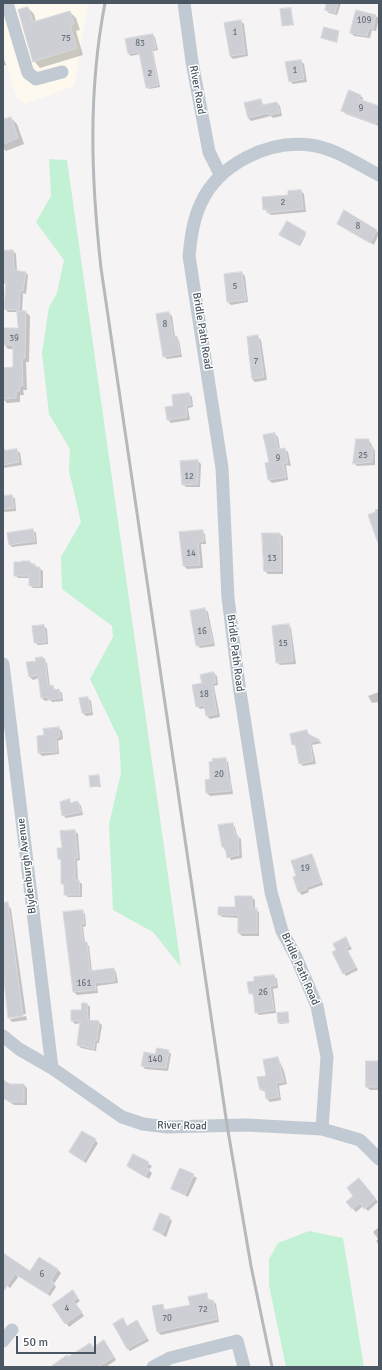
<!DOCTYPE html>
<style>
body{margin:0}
#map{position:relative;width:382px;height:1370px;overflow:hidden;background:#f5f3f3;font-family:Signika,sans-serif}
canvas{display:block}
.frame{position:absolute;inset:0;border:4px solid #4a5661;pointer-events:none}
.scale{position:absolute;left:16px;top:1336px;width:80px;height:18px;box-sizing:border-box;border:2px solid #4a5661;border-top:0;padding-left:5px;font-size:12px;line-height:14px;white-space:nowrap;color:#4a5661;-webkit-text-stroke:3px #fff;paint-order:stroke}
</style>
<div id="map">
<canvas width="382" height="1370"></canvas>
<div class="frame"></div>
<div class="scale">50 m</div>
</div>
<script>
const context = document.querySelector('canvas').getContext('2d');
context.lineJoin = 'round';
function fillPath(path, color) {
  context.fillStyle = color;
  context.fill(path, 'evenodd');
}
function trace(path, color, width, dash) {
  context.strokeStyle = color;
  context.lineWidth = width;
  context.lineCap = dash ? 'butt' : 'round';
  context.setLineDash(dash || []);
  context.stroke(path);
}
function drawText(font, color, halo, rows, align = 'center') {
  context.font = font + ' Signika,sans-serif';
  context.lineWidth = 3;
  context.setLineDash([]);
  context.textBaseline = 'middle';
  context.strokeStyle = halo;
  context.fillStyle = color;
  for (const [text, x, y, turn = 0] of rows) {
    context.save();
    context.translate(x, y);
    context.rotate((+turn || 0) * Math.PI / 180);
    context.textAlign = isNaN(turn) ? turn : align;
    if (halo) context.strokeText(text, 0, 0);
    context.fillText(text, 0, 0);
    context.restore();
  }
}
const commercial = new Path2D(`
 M3,3H88L74,86L25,104L15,95L3,48Z`);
const green = new Path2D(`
 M49,159L67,160L181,967L153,932L113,910L109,824L121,773L119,739L90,679L113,637L112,626L62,589L61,557L81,522L69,471L70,449L49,414L42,353L49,307L57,293L64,260L36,222L51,196Z
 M309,1231L343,1238L364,1367H286L269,1285V1259L278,1243Z`);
const shadow = new Path2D(`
 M321,3H341L337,15L329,13L326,10L328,5Z
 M28,8L34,14L36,22L70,12L76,18L80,30L76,31L83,55L40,68L34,61Z
 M290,9L294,25L284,26L283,25Z
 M357,11L376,16L379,19L376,31L372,30L370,38L354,36L351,33Z
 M241,21L244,24L248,56L233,59L230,56Z
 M339,32L337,43L322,38Z
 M153,35L155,37L158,50L153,51L160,87L149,89L147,87L140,54L131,56L128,53Z
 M3,57L6,65L3,66Z
 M301,61L304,64L307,82L293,84L290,81Z
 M360,95L363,98L362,102L379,107V126L346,114L343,111Z
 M261,100L264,106L277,103L280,106L282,116L273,118L271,116L251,121L248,118Z
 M5,118L6,120L11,118L17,124L24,144L6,151L3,148V119Z
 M301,191L304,194L306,212L271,215L264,209Z
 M344,212L379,233L374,245L338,223Z
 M305,232L306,234L300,246L282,236Z
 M13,251L16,254L17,271L25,272L28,275L26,294L23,293L22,312H26L30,316L29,362H26L27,390H23L24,395H20V402L7,403L3,399V369L14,368V349H8L4,344L19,329L18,312H8L5,309L7,284L3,283V252Z
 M242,273L245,276L248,302L231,305L228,302Z
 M169,313L172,316L175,337L179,340L182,357L167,359L164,356Z
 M258,337L261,340L267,380L255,382L252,379L248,349Z
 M189,394L192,397L193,407L188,408L190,420L171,423L168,420L175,407Z
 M275,434L278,437L280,449H285L288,452L291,466L286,465L288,480L272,483L269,480L266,464L270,463Z
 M369,440L375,451V465L357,466L354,463Z
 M3,448L7,451L17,450L20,453L22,465L3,468Z
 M198,461L201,464L200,487H186L183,484L181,462Z
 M12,496L15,499L16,511L5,512L3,510V497Z
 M379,509V543L369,515L376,513L375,510Z
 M33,530L36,533L37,544L12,547L9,544Z
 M202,531L205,534L206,544H201L203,568L187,569L184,566Z
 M280,534L283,537V574H268L265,571Z
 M30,562L43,571V588H33L30,585V578H18L15,575Z
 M205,609L208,612L215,646L200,648L197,645Z
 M288,625L291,628L296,664L280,665L277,662Z
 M44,626L47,629L48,644L38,645L35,642Z
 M42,658L47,663L50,687L53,686L56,691L59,690L62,693L63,701L52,702L50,700L45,701L42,698L39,678L33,680L30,677L37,662Z
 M214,673L217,676L218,685L214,686L220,717L210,719L207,716L206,708L200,709L197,706L203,684Z
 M379,692V702L372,703L368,696Z
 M88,698L91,701L93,715L86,716L83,713Z
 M59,728L62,731L63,739L58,741L59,754L42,756L39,753Z
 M307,731L310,736L322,743L312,745L316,764L303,766L300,763L296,747L293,744Z
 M225,759L228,762L233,794L210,796L207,793L211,780Z
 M99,776L101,787H92L90,786Z
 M69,801L72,804L78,802L81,806L83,815L66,818L63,815Z
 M232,824L235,827L237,836L241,839L242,858L231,860L223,847Z
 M75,831L78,834L80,860L77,861L78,881L82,884V897H68L65,894V886L62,883V861L59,859L63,849Z
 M311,855L314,858L323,885L308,890L309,892L302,895L299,892L294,878L298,877Z
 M252,897L255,900V909L259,912V936H242L239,933V918L222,917L219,914L236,908Z
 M8,905L11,909L26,1014L10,1017V1019L26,1016L27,1020L12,1022L9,1018L3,966V906Z
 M82,911L85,914L86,926L83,927L85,943L89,946L92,972L113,969L116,972L118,983L97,986L98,993L77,995L74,992Z
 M346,939L352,949L348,951L358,970L346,976L344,973Z
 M274,976L277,979L278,988L273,989L276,1013L259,1015L256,1012L254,996L250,993L255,981Z
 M87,1004L90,1007V1021L98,1022L102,1025L99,1043H97L96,1051L81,1048L78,1045L81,1023L75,1024L72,1021Z
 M287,1013L289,1023L281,1024L279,1023Z
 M168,1051L171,1054L168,1071L145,1069L142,1066L156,1055Z
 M278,1058L284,1071L287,1084L279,1086L281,1100L270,1102L267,1099L266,1092L261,1090L259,1078L267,1077Z
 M379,1062V1090H370L367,1087Z
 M3,1081L9,1086L24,1085L27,1088V1105H14L5,1099L3,1102Z
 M95,1140L98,1143L86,1163L70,1152Z
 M134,1156L152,1166L149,1170L152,1173L149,1179L128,1166Z
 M180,1169L197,1178L188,1197L172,1188Z
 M362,1182L378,1202L368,1211L363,1206L356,1212L347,1202L355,1196Z
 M169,1218L172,1221L166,1237L154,1230Z
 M379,1227V1245L376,1241L378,1239L373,1232Z
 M3,1254L31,1273L40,1259L58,1270L61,1273L54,1284L56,1287L50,1296L19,1276L10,1288L3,1283Z
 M206,1294L210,1301H213L216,1304L219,1322L161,1335L158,1332L162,1305L166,1311L191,1306Z
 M76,1295L80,1301L76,1304L84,1316L69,1327L53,1305Z
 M122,1320L127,1327L137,1321L149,1341L130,1351L127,1348Z
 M90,1344L94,1348L107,1345L116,1360L106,1367H60L57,1363Z`);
const building = new Path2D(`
 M327,3H338L335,13L325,10Z
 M28,7L33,22L70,11L74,24L70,25L77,48L33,62L18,10Z
 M291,8L293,24L282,26L280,9Z
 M356,10L376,15L373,29L369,28L367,36L350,33Z
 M241,20L245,54L230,56L224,23Z
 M324,27L339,31L336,42L321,38Z
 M153,34L156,48L152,49L158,85L146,88L139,52L128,54L125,39Z
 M301,60L304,79L289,82L285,62Z
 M349,90L361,95L359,99L379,106V116L376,124L341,111Z
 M261,99L262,105L277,102L280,113L269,115L268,113L248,118L244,103Z
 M11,117L18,138L3,144V120Z
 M301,190L303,209L267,213V209L263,210L262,197L288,195V191Z
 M344,210L377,230L370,243L337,224Z
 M287,221L306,232L298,245L279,235Z
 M13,250L14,270L26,272L23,291H20L19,310L4,309L6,282L3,281V251Z
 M242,272L246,300L227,302L224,274Z
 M17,311H26L25,358H22L23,386H19L20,391H16V398L3,399V368L13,367V345H3V328H18Z
 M169,312L173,336H177L180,354L163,357L156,314Z
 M258,335L264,377L252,379L247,337Z
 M189,393L191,405H186L187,417L167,420L165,407L173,406L172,395Z
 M275,433L278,449L285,448L288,463H283L286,477L268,480L265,463L269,462L263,435Z
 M356,439H369V447H373L372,462L353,464Z
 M17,449L19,462L3,465V451Z
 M198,460V484L182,485L180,461Z
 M12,495L14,508L3,509V496Z
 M379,511V543H378L368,515Z
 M33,529L35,541L9,545L7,533Z
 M203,530L204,541L198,542L200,565L183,566L179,532Z
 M262,533H280L281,571H264Z
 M22,561H30V564H35V567H40V586H29V576H14V562H21Z
 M205,608L213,643L196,646L190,611Z
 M289,624L293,661L276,663L272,626Z
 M44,625L46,642L34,643L32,626Z
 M42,657L45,659L48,686L53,685L54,690L59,689L61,698L48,700V697L41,698L38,675L29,677L26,662L36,661L35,658Z
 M214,672L216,683H212L217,714L206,716L204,705L196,707L192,685L202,683L200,675Z
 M88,697L91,712L82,713L79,698Z
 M59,727L60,736L56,738L57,752L38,753L37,736L44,735L43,729Z
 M307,730L308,734L320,740L310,742L313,761L299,764L295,744L292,745L290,734Z
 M226,758L228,779H230L231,791L206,793L205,780L210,779L209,762L213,761L212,759Z
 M99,775L100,786L90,787L89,776Z
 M70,799V803L78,801L81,812L62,816L60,802Z
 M233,823L235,835H238L239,855L227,858L225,847H222L218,825Z
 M75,830L78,858H75V880H79L80,895H64V884H61V859H58L57,848H62L60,831Z
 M312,854L321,882L306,887L307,889L298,892L293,877L296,876L291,861Z
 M235,896H252V908H257V933H238V915H218V907H235Z
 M8,902L23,1016L8,1018L3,972V903Z
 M83,910L84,924H81L83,942H87L90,971L114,968L115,981L95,983L96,990L73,992L63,912Z
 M346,937L350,946L346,948L356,967L343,974L332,952L336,950L333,944Z
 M274,975L276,985L270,986L274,1010L255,1013L253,993L249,994L247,982L254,981V977Z
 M82,1003H87L88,1020L99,1021L97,1041L95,1040L94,1049L77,1045L80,1021H71V1010H81Z
 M288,1012L289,1022L278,1023L277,1013Z
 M157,1048L169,1050L166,1068L141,1066L144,1052L155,1054Z
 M278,1057L284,1082L276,1083L279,1097L266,1099L265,1089L260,1090L257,1077L266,1076L263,1060Z
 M366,1061H379V1087H366Z
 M3,1080L10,1084H24V1102H10L3,1098Z
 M82,1131L96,1139L83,1161L69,1152Z
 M133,1154L149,1162L146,1168L149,1169L145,1177L127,1166Z
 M180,1168L194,1174L185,1195L171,1189Z
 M359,1178L376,1199L364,1209L360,1203L352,1209L346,1202L353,1196L347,1188Z
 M160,1213L170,1217L163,1234L153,1230Z
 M3,1253L30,1271L39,1257L58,1269L51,1281L54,1283L47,1294L15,1274L3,1292Z
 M73,1290L78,1298L73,1301L82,1312L65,1324L52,1305Z
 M207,1293L208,1300H213L217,1319L157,1332L152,1306L163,1304L164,1310L190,1305L188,1297Z
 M123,1318L127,1326L137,1320L147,1338L127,1349L113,1324Z
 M104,1340L114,1357L98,1367H50L67,1355L68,1357L90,1343L93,1347Z`);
const minor = new Path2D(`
 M7,3L28,73L36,79L62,72
 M184,3L192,62L209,152L220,174
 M3,664L52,1068
 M3,1036L19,1049L52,1068L122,1117L143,1124L167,1127L246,1125L322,1129L360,1140L379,1159
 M322,1129L327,1057L317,1006L296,957L282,931L271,892L239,685L228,598L222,468L189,256C191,237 193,220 201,203C219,164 268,140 310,145C335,148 357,164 379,175
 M3,1341L12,1330
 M153,1367L170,1358L237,1341L244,1367`);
const rail = new Path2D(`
 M105,3C88,91 91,179 101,268L227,1125L251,1266L272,1367`);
const numberNames = [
 ["109",364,21],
 ["1",235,33],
 ["75",66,39],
 ["83",140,44],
 ["1",295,71],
 ["2",150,74],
 ["9",361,109],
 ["2",283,203],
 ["8",358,227],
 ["5",235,287],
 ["8",165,325],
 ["39",14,339],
 ["7",256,362],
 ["25",363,456],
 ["9",278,459],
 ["12",189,477],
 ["14",191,554],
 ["13",272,559],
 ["16",202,632],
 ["15",283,644],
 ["18",204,695],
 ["20",219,775],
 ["19",305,869],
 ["161",84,984],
 ["26",263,993],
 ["140",155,1060],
 ["6",42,1275],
 ["4",67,1309],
 ["72",203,1310],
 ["70",167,1319]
];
const streetNames = [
 ["River Road",197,90,80],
 ["Bridle Path Road",202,331,81],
 ["Bridle Path Road",235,653,83],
 ["Blydenburgh Avenue",27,866,-97],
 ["Bridle Path Road",300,969,66],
 ["River Road",182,1126,1]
];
fillPath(commercial, '#fdf9ef');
fillPath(green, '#c3f1d5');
fillPath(shadow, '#0003');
fillPath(building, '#cdcfd5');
trace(building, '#d7d9de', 1);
trace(minor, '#c1cad2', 13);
trace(rail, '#b5b8bd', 3);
drawText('9px', '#6b747e', null, numberNames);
drawText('11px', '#4a5661', '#fff', streetNames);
</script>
